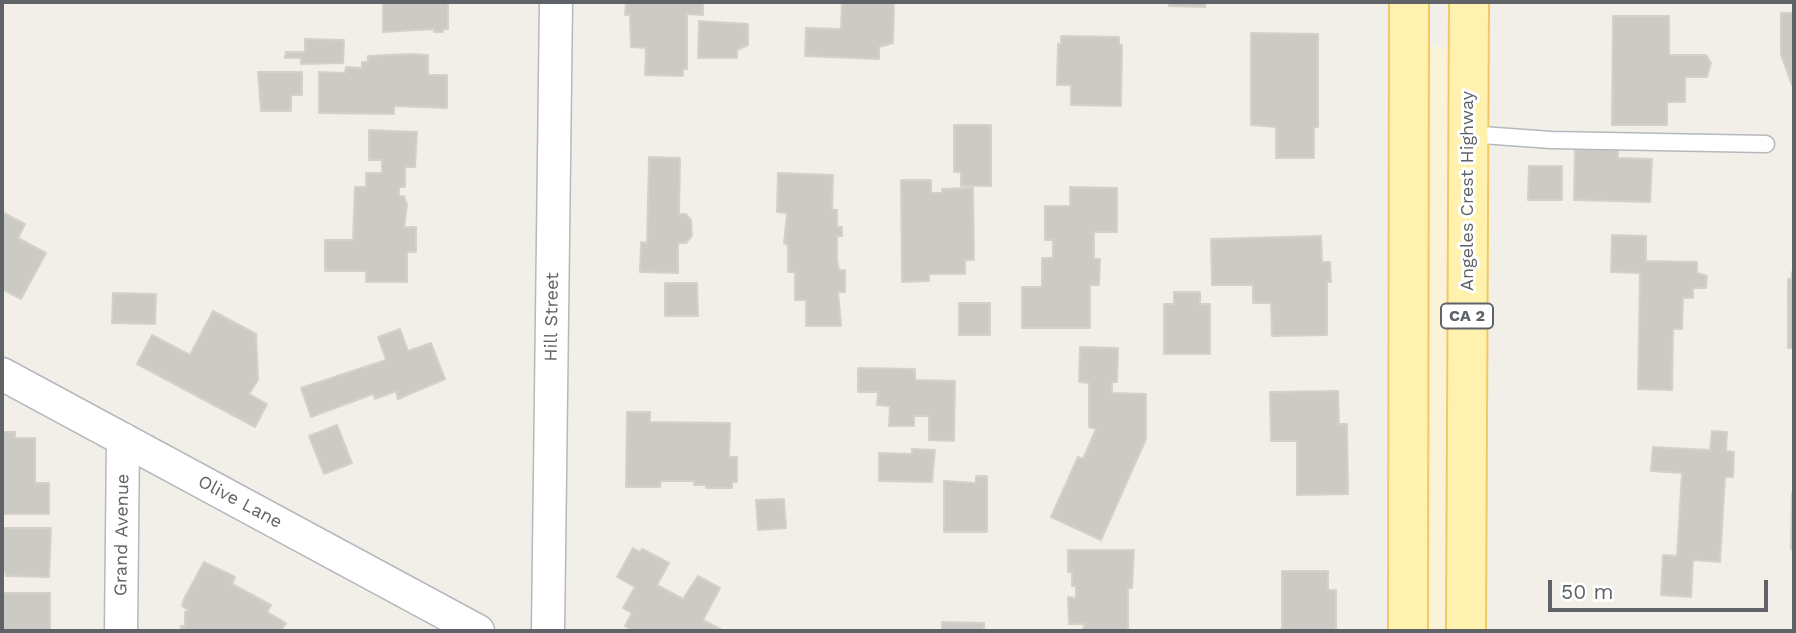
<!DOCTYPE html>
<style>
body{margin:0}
#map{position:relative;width:1796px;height:633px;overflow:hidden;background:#f1efe8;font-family:"Work Sans",sans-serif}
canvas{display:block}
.frame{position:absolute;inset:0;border:4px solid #5f6368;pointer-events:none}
.scale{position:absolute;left:1548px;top:580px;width:220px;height:32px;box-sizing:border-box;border:4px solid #5f6368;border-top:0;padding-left:9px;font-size:21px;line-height:24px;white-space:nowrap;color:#5f6368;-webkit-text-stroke:5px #fff;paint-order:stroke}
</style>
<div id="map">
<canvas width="1796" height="633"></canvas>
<div class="frame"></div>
<div class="scale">50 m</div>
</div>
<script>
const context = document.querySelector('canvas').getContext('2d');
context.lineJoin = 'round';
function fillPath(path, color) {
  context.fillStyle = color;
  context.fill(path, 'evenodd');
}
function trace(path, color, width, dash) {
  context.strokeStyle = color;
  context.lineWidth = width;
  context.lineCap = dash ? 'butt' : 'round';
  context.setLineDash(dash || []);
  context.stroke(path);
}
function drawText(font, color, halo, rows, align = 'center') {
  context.font = font + ' "Work Sans",sans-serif';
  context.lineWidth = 6;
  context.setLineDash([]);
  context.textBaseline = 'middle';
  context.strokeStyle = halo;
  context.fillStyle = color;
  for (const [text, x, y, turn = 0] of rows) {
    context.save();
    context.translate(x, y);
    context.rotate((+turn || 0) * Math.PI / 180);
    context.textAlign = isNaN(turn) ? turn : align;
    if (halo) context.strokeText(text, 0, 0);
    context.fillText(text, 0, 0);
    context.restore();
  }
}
const sand = new Path2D(`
 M1425,46L1449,47L1446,631H1421Z`);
const building = new Path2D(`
 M383,2H448V29H443V32H434V29L383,32Z
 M626,2H703V15L687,14V69H683V76L645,75L646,48L631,47L630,15H625Z
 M842,2H894L893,43L879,47V59L805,56L806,28L841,29Z
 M1169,2H1205V7L1169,6Z
 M1781,13H1794L1792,85L1781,55Z
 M1613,16H1669V55H1706L1711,63L1707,77H1685V102H1667V125H1612Z
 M699,21L748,24V45L737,50V58H698Z
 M1251,33L1318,34V127H1314V158H1276V127L1251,125Z
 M1061,36L1119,37V45H1122L1121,106L1071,105V85H1057L1058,44H1061Z
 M305,39L344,40L343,63L301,64V58H285L286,52H305Z
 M411,54L428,55V75H447V108L394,106V114L319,113V72L345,73L346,67L362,68V62H368V56Z
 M258,72H302V95H291V111H261Z
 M954,125H991V186H961V172H954Z
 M369,130L417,132L415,167H405V187H399V196H404L407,205L404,227H416V252H407V282H366V271H325V240H353L355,187H366V173H382V160H369Z
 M1575,144L1618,145V158L1652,159L1650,202L1574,200Z
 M649,157L680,158L679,214H686L691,220L692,236L686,243H678V273L640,272L641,242L647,243Z
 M1529,166H1562V200H1528Z
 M778,173L833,175L832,210H837V227H842V236H837V260L839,270H845V292H838L841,326H806V300H795V272H788V245L784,243L787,213L777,212Z
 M901,180H931V193H942V189L973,188L974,260H965V274H929V281L902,282Z
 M1070,187L1117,188V232H1094V259H1100L1099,285H1090V328H1022V287H1042V258H1053V240H1045V206H1070Z
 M2,212L25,224L18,238L46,253L21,299L2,289Z
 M1612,235L1646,236V261L1697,262V273L1707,276L1706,288H1693V298H1683L1682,329H1673L1672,390L1638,389L1640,273L1611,272Z
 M1321,236L1322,262H1330L1331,282H1327V335L1272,336L1271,303H1253V285H1212L1211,239Z
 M1792,272L1794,348H1788V279H1792Z
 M665,283H697L698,316H665Z
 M1174,292H1200V304H1210V354H1164V304H1174Z
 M113,293L156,294L155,324L112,323Z
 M959,303H990V335H959Z
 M213,311L256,334L258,380L249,394L267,404L255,427L137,364L152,335L190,355Z
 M400,329L408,351L431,343L445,379L398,399L396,391L375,399L373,394L311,417L301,388L386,360L378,337Z
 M1080,347L1118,348L1117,382H1112V393L1146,394V439L1101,540L1051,517L1078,457L1083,459L1096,429L1089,427V383L1079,382Z
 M858,368L915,369V380L955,381L954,441L929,440V416H914V426H889L890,406L877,405L878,392H858Z
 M1338,391L1339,424H1347L1348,494L1297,495V441H1271L1270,392Z
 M627,412H650V422L730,423L729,457H737V482H732V488H706V485H694V481H661L660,487H626Z
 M337,425L352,463L324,474L309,436Z
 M1712,431L1727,432L1726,451L1734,452L1733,477H1725L1720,562L1693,560L1691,597L1661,595L1663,555L1677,556L1682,473L1651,471L1653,447L1710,450Z
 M2,432H15V438H35V483H49V514H2Z
 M912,449L935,450L932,482L879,481V453L912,454Z
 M976,476H987V532H944V481L976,483Z
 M1792,493H1794V549H1791Z
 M784,499L786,528L758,530L756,500Z
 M2,528H51L49,577L6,576V572H2Z
 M633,548L640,552L642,549L669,563L657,585L683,599L698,576L720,588L703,620L724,631H633L625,626L632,613L623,608L635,587L617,577Z
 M1068,550H1134L1132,588H1128V630L1082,631L1085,624H1069L1068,597L1076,598V586H1072V572H1068Z
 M204,562L235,577L232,584L271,605L267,612L286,623L281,631H181V626H185V612L189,610L182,606L184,599Z
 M1282,571H1328V590H1336V631H1273L1282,629Z
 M2,593H50V631H2Z
 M942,622L984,623V631H942Z`);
const service = new Path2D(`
 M1468,134L1551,140L1766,144`);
const minor = new Path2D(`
 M2,374L478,631
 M121,631L123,439
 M548,631L556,2`);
const primary = new Path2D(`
 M1408,631L1409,2
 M1466,631L1469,2`);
const shields = [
 [1467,316,52]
];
const shieldNames = [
 ["CA 2",1467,316]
];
const streetNames = [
 ["Angeles Crest Highway",1468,191,-90],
 ["Hill Street",552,317,-89],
 ["Olive Lane",240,502,28],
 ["Grand Avenue",122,535,-89]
];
fillPath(sand, '#fbf3d9');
fillPath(building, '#cccac5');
trace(building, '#d6d1c6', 2);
trace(service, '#b5b8bc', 19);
trace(minor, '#b5b8bc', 35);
trace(primary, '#f2c960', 42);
trace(service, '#fff', 16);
trace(minor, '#fff', 32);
trace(primary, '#fff2af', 38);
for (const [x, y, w] of shields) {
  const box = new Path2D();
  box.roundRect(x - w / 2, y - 12.5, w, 25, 5);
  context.fillStyle = '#fff';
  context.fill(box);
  trace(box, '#5f6368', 2);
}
drawText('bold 16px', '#5f6368', null, shieldNames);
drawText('18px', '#5f6368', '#fff', streetNames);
</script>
